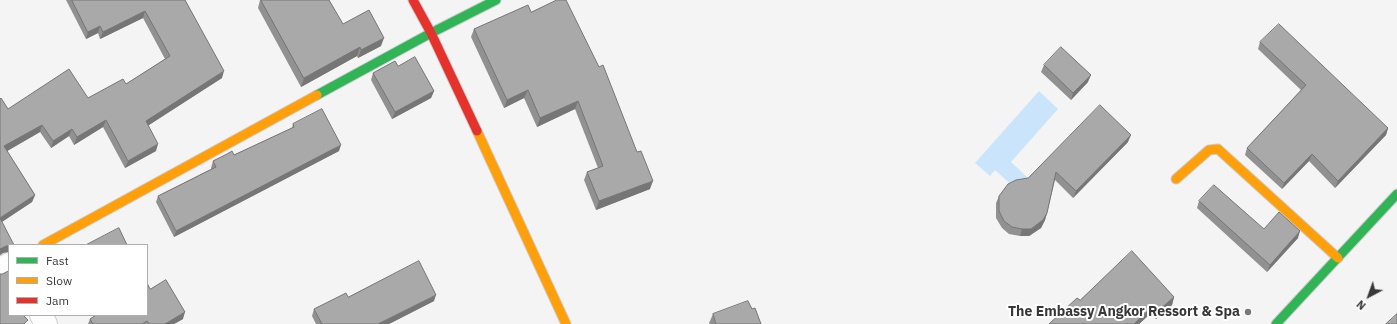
<!DOCTYPE html>
<style>
body{margin:0}
#map{position:relative;width:1397px;height:324px;overflow:hidden;background:#f5f4f5;font-family:"IBM Plex Sans",sans-serif}
canvas{display:block}
.legend{position:absolute;left:8px;top:244px;width:140px;height:72px;box-sizing:border-box;background:#fff;border:1px solid #afafaf;margin:0;padding:5px 7px;list-style:none;font-size:12px;color:#383738}
.legend li{display:flex;align-items:center;gap:8px;height:20px}
.legend b{width:20px;border:1px solid #afafaf}
.north{position:absolute;left:1349px;top:276px;width:40px;height:40px;-webkit-text-stroke:3px #fff;paint-order:stroke;rotate:221deg;font-size:11px;font-weight:700;line-height:16px;text-align:center;color:#383738}
.north::after{content:'';display:block;margin:auto;width:14px;height:18px;background:#383738;clip-path:polygon(50% 0,100% 100%,50% 72%,0 100%)}
</style>
<div id="map">
<canvas width="1397" height="324"></canvas>
<ul class="legend">
<li><b style="height:5px;background:#30b455"></b>Fast</li>
<li><b style="height:5px;background:#ff9f0a"></b>Slow</li>
<li><b style="height:5px;background:#e5322d"></b>Jam</li>
</ul>
<div class="north">N</div>
</div>
<script>
const context = document.querySelector('canvas').getContext('2d');
context.lineJoin = 'round';
function fillPath(path, color) {
  context.fillStyle = color;
  context.fill(path, 'evenodd');
}
function trace(path, color, width, dash) {
  context.strokeStyle = color;
  context.lineWidth = width;
  context.lineCap = dash ? 'butt' : 'round';
  context.setLineDash(dash || []);
  context.stroke(path);
}
function drawText(font, color, halo, rows, align = 'center') {
  context.font = font + ' "IBM Plex Sans",sans-serif';
  context.lineWidth = 4;
  context.setLineDash([]);
  context.textBaseline = 'middle';
  context.strokeStyle = halo;
  context.fillStyle = color;
  for (const [text, x, y, turn = 0] of rows) {
    context.save();
    context.translate(x, y);
    context.rotate((+turn || 0) * Math.PI / 180);
    context.textAlign = isNaN(turn) ? turn : align;
    if (halo) context.strokeText(text, 0, 0);
    context.fillText(text, 0, 0);
    context.restore();
  }
}
const water = new Path2D(`
 M1039,91L1058,109L1011,162L1027,177L1016,189L995,170L990,176L975,163Z`);
const street = new Path2D(`
 M0,269L9,264
 M41,315L46,324`);
const fast = new Path2D(`
 M317,95L431,33L496,0
 M1276,324L1397,194`);
const slow = new Path2D(`
 M477,131L566,324
 M1176,179L1209,150L1218,149L1338,258
 M43,245L317,95`);
const jam = new Path2D(`
 M413,0L431,33L477,131`);
const wall = new Path2D(`
 M66,0H185L222,78L148,125L156,151L125,168L103,127L74,145L69,136L51,148L40,132L7,151L35,195L32,202L2,222L3,253L0,255V99L8,109L88,98L126,84L165,59L143,18L100,39L98,33L86,39Z
 M260,0L343,24L381,46L358,58L357,56L301,87L258,8Z
 M531,12L650,189L596,210L584,180L587,172L598,168L575,109L537,127L524,98L504,108L471,37L474,29Z
 M1260,42L1388,128L1386,135L1335,188L1309,161L1282,189L1245,155L1247,148L1301,90L1258,49Z
 M1044,65L1088,82L1071,100L1041,72Z
 M398,66L434,91L431,98L392,119L371,80L373,73Z
 M293,124L339,151L174,237L156,202L158,196L211,169V168L213,161L234,155L292,128Z
 M1128,142L1073,198L1055,180L1047,213L1045,220L1041,228L1029,236H1020L1009,234L1002,228L996,218V203L999,196L1028,178Z
 M1199,201L1264,229L1298,238L1267,272L1197,208Z
 M150,289L183,319L174,324H88L90,319Z
 M1174,297L1172,305L1156,319L1150,314L1139,324H1049L1080,300Z
 M434,301L389,324H316L312,316L314,309Z
 M752,309L761,324H710L709,323L713,314Z`);
const shadedWall = new Path2D(`
 M145,11L143,18L100,39L103,32Z
 M100,26L98,33L86,39L88,32Z
 M384,38L381,46L358,58L361,50Z
 M360,47L357,56L301,87L304,78Z
 M224,71L222,78L143,129L146,121Z
 M1091,75L1088,82L1071,100L1073,93Z
 M528,90L524,98L504,108L507,100Z
 M434,91L431,98L392,119L395,112Z
 M578,101L575,109L537,127L540,118Z
 M106,120L103,127L74,145L77,137Z
 M42,125L40,132L2,154L4,146Z
 M1388,128L1386,135L1335,188L1338,181Z
 M72,129L69,136L51,148L53,141Z
 M1131,135L1128,142L1073,198L1076,191Z
 M158,144L156,151L125,168L128,161Z
 M341,145L339,151L174,237L176,231Z
 M1312,154L1309,161L1282,189L1284,183Z
 M653,181L650,189L596,210L599,201Z
 M35,195L32,202L0,223V218Z
 M1047,213L1045,220L1041,228L1029,236H1020L1022,229Z
 M1300,231L1298,238L1267,272L1270,265Z
 M9,245V252L3,253L0,255V249L6,246Z
 M436,295L434,301L389,324H378Z
 M1174,297L1172,305L1156,319L1158,311Z
 M1153,306L1150,314L1139,324H1134Z
 M185,312L183,319L174,324H165Z`);
const building = new Path2D(`
 M72,0H185L224,71L146,121L158,144L128,161L106,120L77,137L72,129L53,141L42,125L4,146L35,195L0,218V99L1,98L8,109L69,69L88,98L123,79L126,84L170,56L145,11L103,32L100,26L88,32Z
 M261,0H329L343,24L369,10L384,38L361,50L360,47L304,78Z
 M557,0H566L599,67L603,65L637,152L641,151L653,181L599,201L587,172L603,166L578,101L540,118L528,90L507,100L474,29L528,5L531,12Z
 M1279,24L1388,128L1338,181L1312,154L1284,183L1247,148L1306,85L1260,42Z
 M1061,47L1091,75L1073,93L1044,65Z
 M415,57L434,91L395,112L373,73L395,61L398,66Z
 M1100,105L1131,135L1076,191L1056,172L1047,213L1043,220L1031,229H1022L1012,227L1004,221L999,211V196L1008,184L1016,180L1028,178Z
 M322,109L341,145L176,231L158,196L216,167L213,161L227,154L232,151L234,155L294,127L293,124Z
 M1214,185L1264,229L1279,212L1300,231L1270,265L1199,201Z
 M0,218L14,245L6,246L0,249Z
 M119,228L127,245H86Z
 M1132,251L1174,297L1158,311L1153,306L1134,324H1049L1077,298L1080,300Z
 M419,261L436,295L378,324H322L314,309L346,293L348,297Z
 M9,271V315H23L28,320L24,324H0V274H2Z
 M166,280L185,312L165,324H149L147,321L142,324H93L90,319L96,315H147V283L150,289Z
 M748,301L752,309L755,308L761,324H716L713,314Z
 M1397,314V324H1386Z`);
const markers = [
 [1248,312,4,"#7a797a"]
];
const poiNames = [
 ["The Embassy Angkor Ressort & Spa",1240,312]
];
fillPath(water, '#cae5fb');
trace(street, '#cdcccd', 24);
trace(fast, '#cdcccd', 11);
trace(slow, '#cdcccd', 11);
trace(jam, '#cdcccd', 11);
trace(street, '#fefdfe', 22);
trace(fast, '#30b455', 9);
trace(slow, '#ff9f0a', 9);
trace(jam, '#e5322d', 9);
fillPath(wall, '#929192');
fillPath(shadedWall, '#777677');
fillPath(building, '#aaa9aa');
trace(building, '#777677', 1);
for (const [x, y, r, color] of markers) {
  const dot = new Path2D();
  dot.arc(x, y, r, 0, 2 * Math.PI);
  context.fillStyle = color;
  context.fill(dot);
  trace(dot, '#fff', 1.5);
}
drawText('bold 14px', '#383738', '#fff', poiNames, 'right');
</script>
